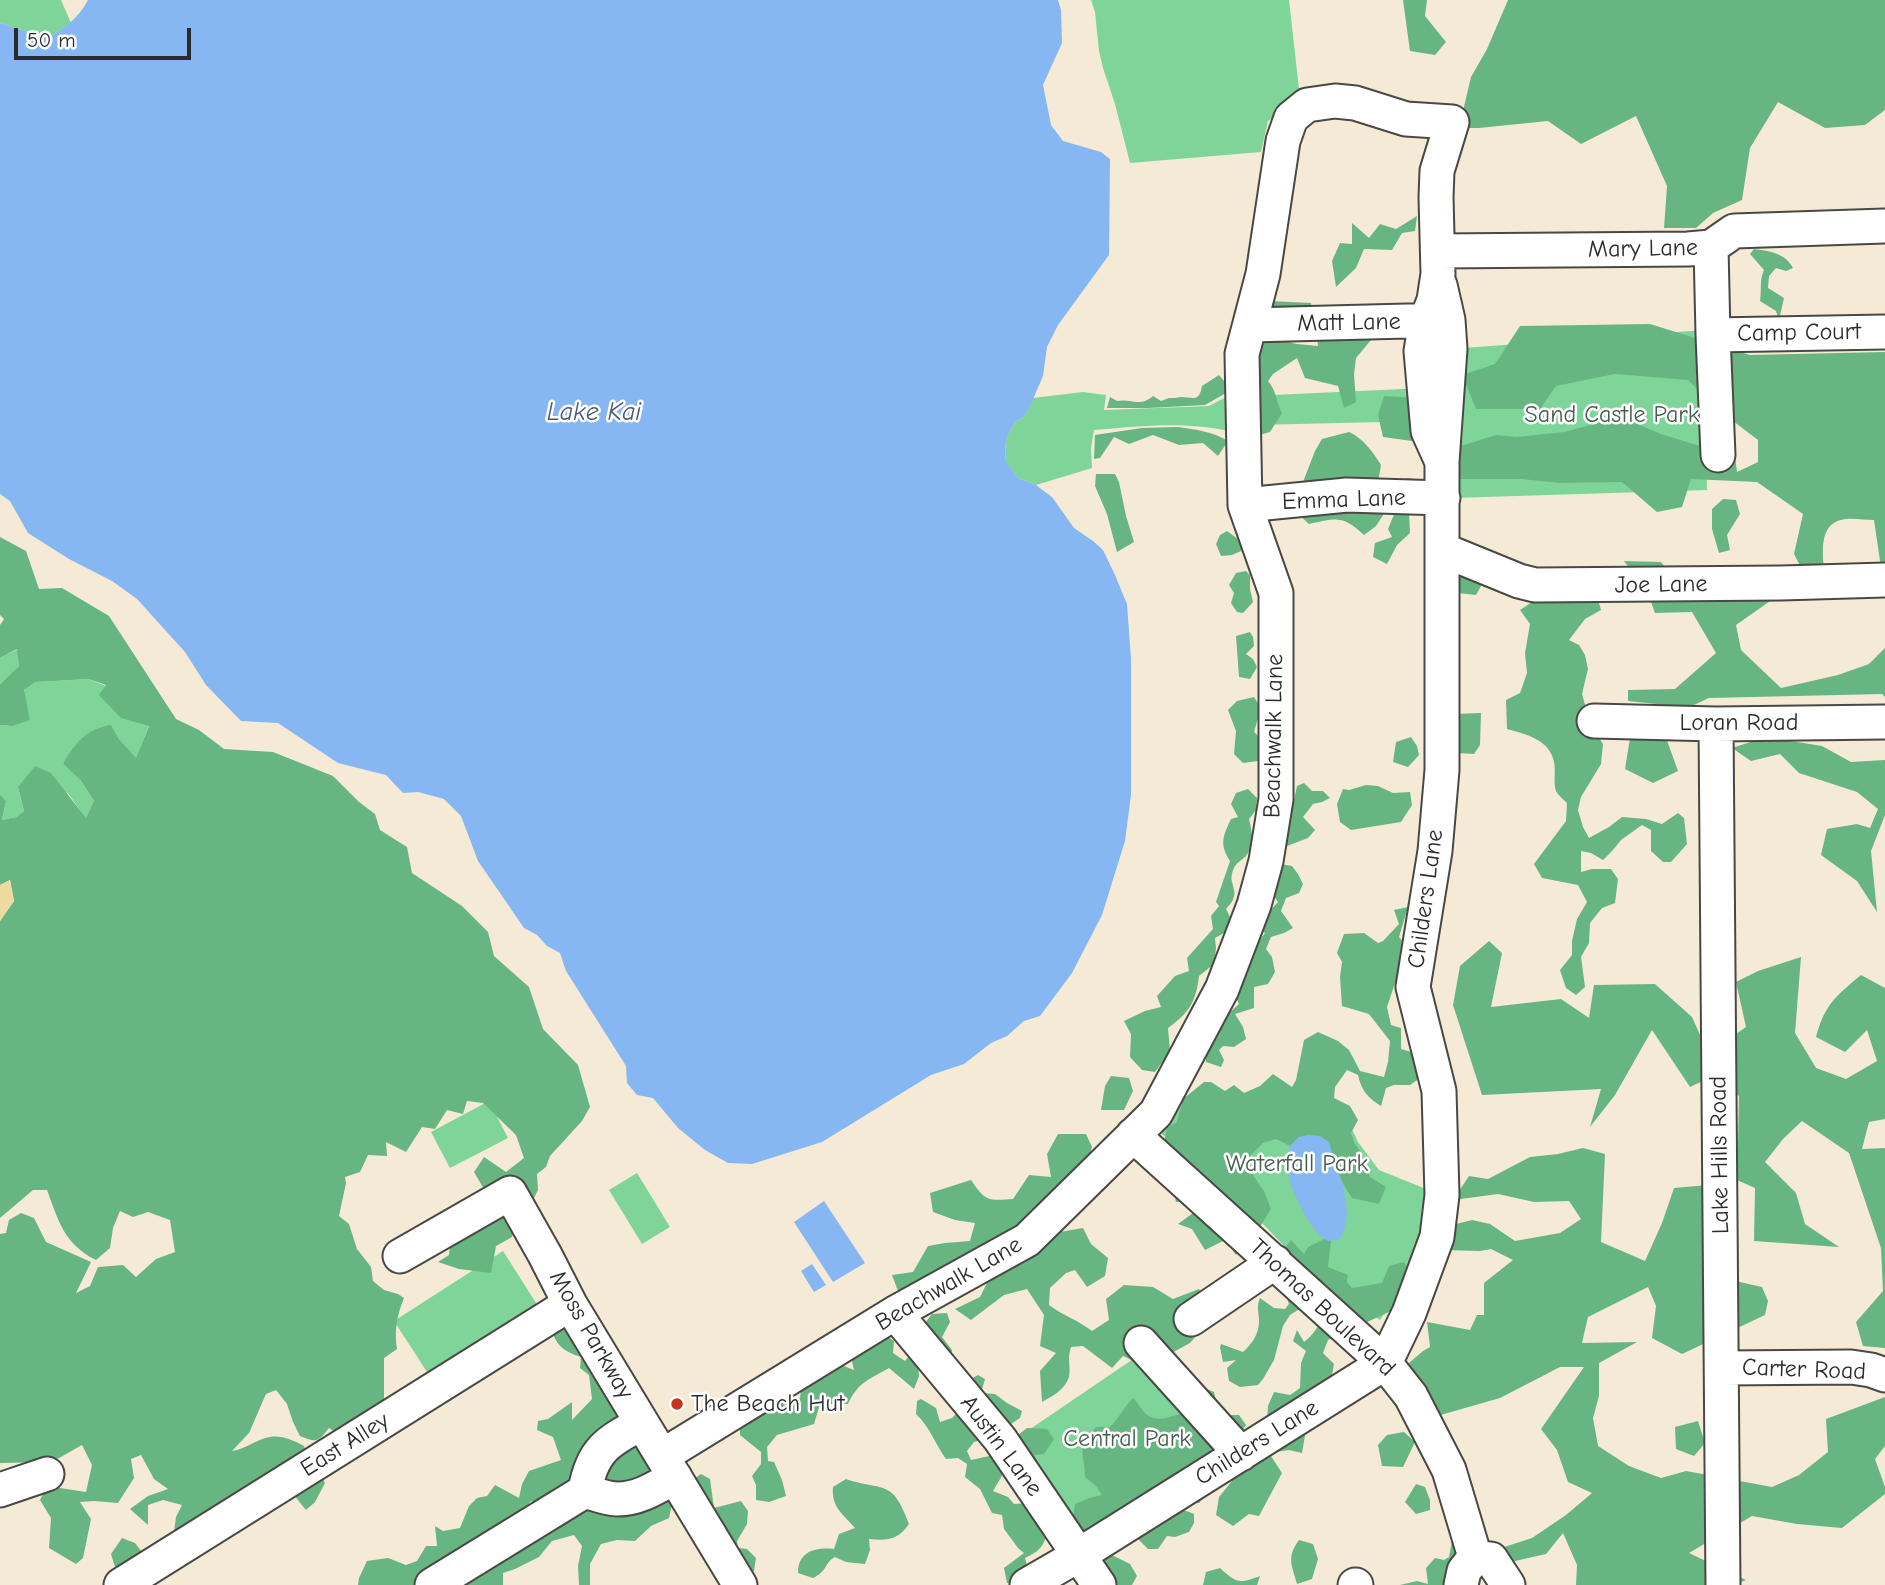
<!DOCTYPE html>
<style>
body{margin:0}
#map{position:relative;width:1885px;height:1585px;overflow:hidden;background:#f5ead5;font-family:"Comic Neue",sans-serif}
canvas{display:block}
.scale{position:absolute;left:14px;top:28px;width:177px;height:32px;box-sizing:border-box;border:4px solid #2b2b2b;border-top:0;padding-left:9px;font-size:21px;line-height:24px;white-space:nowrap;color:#2b2b2b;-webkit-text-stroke:5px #fff;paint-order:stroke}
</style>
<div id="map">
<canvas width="1885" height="1585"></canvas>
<div class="scale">50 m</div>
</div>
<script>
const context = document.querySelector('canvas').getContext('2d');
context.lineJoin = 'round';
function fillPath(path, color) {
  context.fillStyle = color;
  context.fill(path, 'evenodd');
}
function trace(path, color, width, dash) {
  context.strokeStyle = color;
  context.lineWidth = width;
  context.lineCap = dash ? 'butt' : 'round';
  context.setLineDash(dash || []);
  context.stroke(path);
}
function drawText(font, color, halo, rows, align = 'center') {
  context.font = font + ' "Comic Neue",sans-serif';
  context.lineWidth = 5;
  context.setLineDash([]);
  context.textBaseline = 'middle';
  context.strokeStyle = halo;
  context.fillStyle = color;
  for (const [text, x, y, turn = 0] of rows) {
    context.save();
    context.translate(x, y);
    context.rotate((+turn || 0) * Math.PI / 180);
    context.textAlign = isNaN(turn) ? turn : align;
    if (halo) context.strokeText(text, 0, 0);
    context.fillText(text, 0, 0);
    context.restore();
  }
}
const green = new Path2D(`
 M0,0H61L71,23L51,36L32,33L0,23Z
 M1091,0H1289L1300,98L1268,121L1261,152L1130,163L1115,104L1103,68L1099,51L1095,12Z
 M1704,330L1707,490L1453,498L1450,349Z
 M1424,388L1427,421L1253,425L1252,396Z
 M1083,392L1106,395L1104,410L1209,406L1230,395L1229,431C1181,421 1142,426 1094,430L1091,449L1092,468L1036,485L1018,478L1005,461L1006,439L1015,422L1024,417L1033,398Z
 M18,649L19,666L0,684V658Z
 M89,679L106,686L149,725L136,759L119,739L111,725L63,764L81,781L94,801L86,819L68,793L18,787L24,811L16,817L2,820L6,801L0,794V725L12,726L24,690L36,682Z
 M489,1101L508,1138L450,1168L431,1132Z
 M1176,1106L1229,1111L1344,1112L1358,1142L1379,1170L1426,1189L1421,1231L1405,1283L1380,1320L1321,1285L1245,1205L1156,1129Z
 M637,1173L670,1227L642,1244L609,1190Z
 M503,1251L538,1306L429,1375L394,1321Z
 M1142,1353L1225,1450L1082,1544L1011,1442Z`);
const forest = new Path2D(`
 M1403,0H1427L1425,16L1446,42L1435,55L1410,51Z
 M1508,0H1885V110L1865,125L1825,128L1778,102L1750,148L1742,200L1713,213L1696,228H1664L1667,186L1636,116L1581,144L1548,121L1479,128H1459L1471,77L1487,49Z
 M1417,216L1415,231L1402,233L1392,250L1364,249L1356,268L1336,287L1332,261L1340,243L1352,244V223L1369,238L1380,224L1396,229Z
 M1754,249C1770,251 1785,253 1793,268L1786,271L1776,268L1769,276L1768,288L1784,298L1779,320L1776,311L1760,301C1762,290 1759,281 1764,270L1750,254Z
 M1270,301L1311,303L1312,313L1340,312L1357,304L1376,309V334L1356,358L1354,374L1356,402L1344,408L1338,386L1305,378L1297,358L1273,374L1268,381C1277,392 1276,401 1282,413L1270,432L1252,437L1255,343L1274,339L1297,344L1318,346L1317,337L1267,316Z
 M1650,324L1750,355L1885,352V568L1880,561L1874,520C1865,520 1855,518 1846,519C1814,522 1824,563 1826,584L1813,591L1794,554L1803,514L1757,482L1691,479L1682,507L1657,512L1622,482L1559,483L1522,479H1452L1448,450L1496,435L1517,437L1564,432L1621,417L1661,434L1735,457L1737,472L1758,462V440L1721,412L1688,380L1615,374L1556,386L1540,409H1476L1462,375L1495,364L1520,326Z
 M1219,375L1226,383V393L1205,405L1148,408H1107L1110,397L1117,401C1132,398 1139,408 1153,396L1161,401L1169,398C1173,398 1177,398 1181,397C1193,397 1199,403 1202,386Z
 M1384,396L1414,398L1417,411L1412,441L1383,437L1378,415Z
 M1178,427C1196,430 1212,431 1228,441L1218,456L1203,443L1179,445L1153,435L1129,444L1114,437L1100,458L1094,459L1095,435L1142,428Z
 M1349,432C1364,439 1372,451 1381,465L1378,482L1392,488L1407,478L1421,480L1419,512L1409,513L1410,533L1397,545L1387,564L1373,557L1375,543L1392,537L1388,529L1395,512L1387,509L1376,526L1364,535C1343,515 1336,518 1309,524L1297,513L1310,486L1303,482L1315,451L1322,439Z
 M1096,474H1115L1119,482L1126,516L1134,542L1117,552L1107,514L1095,486Z
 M1723,499L1736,500L1740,514L1727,535L1730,550L1719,553L1712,529V509Z
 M1227,531L1242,542L1241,551L1232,555L1221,556L1216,544L1220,535Z
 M0,537L26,551L39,589L62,588L109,616L176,719L199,730L224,749L273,752L333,776L359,802L375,814L380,830L407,847L412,873L462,906L488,932L494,956L529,987L543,1029L578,1065L590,1107L582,1121L550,1156L546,1167L537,1174L538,1190L527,1212L518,1210L512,1237L496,1246L491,1273L459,1269L438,1262L449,1255L451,1233L488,1196L474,1172L484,1157L506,1172L524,1158L516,1135L483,1103L467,1101L463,1114L447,1110L435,1129L422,1127L406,1152L386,1142L387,1156L368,1155L360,1172L345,1177L346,1183L339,1216L349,1224L357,1249L371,1267L373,1281L384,1290L398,1294L404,1298C397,1315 394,1331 397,1349L384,1358V1401L342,1437L329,1428C318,1442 317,1443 300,1436L293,1422L287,1404L276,1390L266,1394L249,1433L232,1451C246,1449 257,1439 270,1437C282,1435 294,1441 304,1446C307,1461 320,1469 325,1483L315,1502L306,1510C294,1496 286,1481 271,1471L267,1480L240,1501L216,1505L173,1539L176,1517L182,1505L163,1500L148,1505V1525L130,1509L148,1496L168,1489L154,1479L141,1455L131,1459L134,1478L118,1503L94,1501L80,1502L91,1519L83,1558L76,1564L49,1548L51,1518L40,1500L47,1486L86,1492L92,1465L82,1445L52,1462L0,1463V1234L6,1233L9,1220L21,1213L34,1218L46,1242L91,1262L76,1293L90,1286L98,1267L123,1265L136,1277L156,1259L175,1252L170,1220L148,1212L133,1217L120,1211L113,1228L110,1248L96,1260C64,1244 59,1222 47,1190H33L0,1218V921L14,901L10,880L0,885V794L6,801L2,820L16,817L24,811L18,787L35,766L51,773L86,818L94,801L81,781L63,764C75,743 86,729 111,725L119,739L136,758L149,726L121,718L99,695L106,685L89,679L36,682L24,690L30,720L12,726L0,725V684L19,666L17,649L0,658V625L4,619L0,615Z
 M1624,561L1661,562L1688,595L1773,599L1736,625L1741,650L1781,688L1838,675L1869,664L1885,648V697L1882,694L1709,698L1683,710L1665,735L1678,771L1653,783L1625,769L1630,738L1666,705L1628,701V690L1675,689L1716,653L1692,612L1655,613L1647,591Z
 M1465,565L1480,577L1481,586L1476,595L1449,592L1452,574Z
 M1246,571L1250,575V589L1253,602L1243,613L1237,612L1231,603L1234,593L1229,585L1236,573Z
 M1541,596H1597L1601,610L1585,619L1569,640L1579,645L1585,655L1588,669L1582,694L1591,726L1603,744L1601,764L1581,797L1578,810L1583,827L1589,838L1609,827L1622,817L1646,819L1662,824L1678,813L1684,818L1687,844L1671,862H1663L1651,851V830L1642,825L1621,840L1613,850L1603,860L1591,853L1581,851V872L1592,869H1611L1618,879L1615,903L1602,908L1590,923L1589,943L1581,957L1585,987L1576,995L1566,988L1560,970L1572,955V941L1577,919L1587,902L1578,885L1542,878L1534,864L1566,821L1567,803C1564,800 1558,795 1556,791C1553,783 1556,771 1554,762C1550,740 1526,734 1507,729L1506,700L1520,693L1527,673L1525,653L1530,624L1520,610Z
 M1250,632L1253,637L1254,646L1246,654L1253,659L1257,667L1250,679L1239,677L1236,636Z
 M1254,697L1261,708L1254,732L1266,743L1258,761L1243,763L1234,754L1236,731L1228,710L1237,701Z
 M1481,713L1480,745L1474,754L1458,753L1455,714Z
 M1411,737L1417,746L1419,755L1408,767L1393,762L1396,742Z
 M1766,737L1822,746L1851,762L1885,760V815L1871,851L1877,912L1857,881L1821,855L1827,829L1857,824L1870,828L1878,809L1857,792L1799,773L1780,754L1751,761L1732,748Z
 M1304,783L1312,791H1323L1330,798L1322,802L1313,804L1303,817L1315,830L1308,838L1287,846L1281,829L1287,812L1294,800L1297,786Z
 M1366,785L1378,786L1393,793L1410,792L1412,805L1401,822L1351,830L1340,822L1337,804L1343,789L1349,790Z
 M1248,789L1257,798L1256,810L1249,819C1252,832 1255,844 1246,856C1242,860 1236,863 1234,868C1225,886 1245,890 1226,909L1230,917L1224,933L1215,938L1216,948L1214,964L1199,976C1196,1002 1189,1013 1168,1028L1170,1051L1155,1072L1142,1070L1130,1057L1131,1034L1124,1021L1145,1011L1161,1007L1157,996L1175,976L1189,971L1187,958L1213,929L1211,916L1219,906L1216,902L1230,861C1219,844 1223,836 1231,819L1238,817L1231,804L1236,793Z
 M1281,864L1292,866L1298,874L1303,884L1299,893L1286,898L1281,911L1293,928L1284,933L1271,937L1266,949L1272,957L1275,972L1268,984L1254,987V1008L1235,1014L1243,1027L1246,1039L1234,1047L1223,1046L1219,1050L1224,1060L1221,1067L1206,1062L1205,1050L1218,1016L1230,1012L1239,1004L1233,991L1246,978C1245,974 1242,971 1241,967C1241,956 1259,942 1265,933L1256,926L1278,902L1273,895Z
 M1408,907L1399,937L1410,950L1395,983L1387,1007L1391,1025L1401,1028V1049L1419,1054L1423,1076L1410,1085H1394L1386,1088L1381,1106C1368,1098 1361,1090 1358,1075L1347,1070L1335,1087L1334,1098L1350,1106L1358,1120L1351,1133L1355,1144L1361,1152L1370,1177L1386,1187L1379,1204L1352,1198L1343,1184L1336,1168L1299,1137L1290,1146L1276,1139L1263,1143L1244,1162L1264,1191L1271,1209L1255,1235L1236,1255L1225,1240L1205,1250L1192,1229L1178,1224L1193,1213L1207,1215L1189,1201L1176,1202L1164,1142L1167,1128L1177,1122L1183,1099L1204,1082H1211L1225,1091L1234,1085L1244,1093L1260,1086L1273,1074L1292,1087L1296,1080L1304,1040L1318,1032L1338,1041L1349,1050L1360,1071L1384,1077L1388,1062L1390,1041L1369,1014L1342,1006L1340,977L1342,962L1337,953L1344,934L1364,933L1378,943L1383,941L1399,924L1394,910Z
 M1489,941L1502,953L1491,1007L1561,999L1589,1018L1594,985L1655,984L1692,1017L1708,1053L1746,1027L1736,982L1758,971L1801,957L1795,1033L1816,1068L1846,1079L1877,1061L1867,1030L1845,1052L1816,1037C1825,1004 1836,996 1861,975L1885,988V1119L1869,1122L1862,1149L1885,1148V1348L1863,1346L1856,1322L1883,1291L1881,1248L1849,1153L1802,1121L1783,1139L1765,1162L1796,1193L1805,1224L1839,1247L1754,1241L1755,1188L1737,1180L1708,1227L1704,1274L1762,1287L1768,1301L1765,1315L1682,1354L1652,1338L1656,1306L1648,1287L1588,1317L1582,1343L1637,1342L1599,1363V1396L1593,1418L1598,1446L1629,1466L1661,1478L1686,1471L1772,1487L1799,1475L1828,1452L1826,1419L1885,1397V1446L1875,1459L1885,1487V1494L1842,1528L1797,1524L1752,1516L1689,1553L1746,1580L1734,1585H1576L1577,1565L1563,1533L1546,1554L1506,1563L1498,1549L1532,1538L1566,1515L1592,1493L1568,1482L1557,1450L1541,1429L1584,1367H1560L1500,1398L1430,1418L1408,1378L1409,1363L1423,1351L1430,1347L1427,1322L1470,1330L1477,1315H1484V1283L1513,1260L1491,1249L1480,1251L1443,1250L1444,1227L1472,1220L1490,1224L1515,1241L1560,1233L1581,1219L1569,1201L1534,1202L1498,1194L1453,1200L1469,1176L1488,1179L1530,1157L1558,1154L1583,1148L1605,1154L1601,1242L1645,1261L1662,1223L1674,1188L1708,1185L1738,1146L1739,1096L1711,1077L1690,1087L1652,1030L1615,1095L1590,1127L1601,1089L1482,1095L1453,1005L1460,966Z
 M1111,1076L1129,1078L1133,1091L1124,1110H1101L1105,1086Z
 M1058,1134H1086L1092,1147L1086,1168L1070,1173L1060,1192L1054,1233L1083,1228L1091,1244L1108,1258L1105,1276L1087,1287L1075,1270L1066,1273L1050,1288L1049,1305C1062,1315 1078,1320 1092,1331L1109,1320L1106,1299L1124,1285L1153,1287L1173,1299L1199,1289L1214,1316L1190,1343L1146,1367L1123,1356L1112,1368L1083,1346L1071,1347C1067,1358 1071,1367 1069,1377C1065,1390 1052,1396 1042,1402L1040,1371L1056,1353L1040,1346L1044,1315L1027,1289L1004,1295L971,1320L955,1309L980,1297L987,1283L970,1260L901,1299L892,1275L913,1272L928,1246L945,1243L970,1241L975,1223L955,1220L933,1212L930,1193L971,1180C985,1201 988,1201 1013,1199L1029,1175L1051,1177L1047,1154Z
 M1324,1239L1331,1241L1328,1267L1348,1275L1347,1282L1352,1288L1382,1283L1389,1266L1404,1262L1413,1277L1408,1293L1391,1311L1328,1340L1323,1353L1334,1364L1330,1386L1306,1430L1302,1453L1289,1450L1269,1453L1282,1473L1259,1516L1249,1514L1233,1526L1216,1515L1219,1497L1232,1481V1479L1227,1477L1198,1488L1205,1496L1199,1503H1185L1150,1524L1164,1523L1171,1515L1184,1510L1194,1514V1523L1189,1532L1175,1537L1167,1536L1158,1549H1148L1139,1540L1137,1528L1071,1535L1075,1504L1089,1498L1102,1495L1096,1486L1085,1477C1085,1451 1074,1450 1096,1427H1110C1119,1418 1124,1407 1133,1398C1137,1402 1140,1407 1144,1412C1155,1424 1169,1417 1182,1413L1191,1424L1203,1417L1202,1387L1214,1392L1217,1405L1228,1415H1239L1246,1425L1229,1450L1267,1421L1268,1406L1274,1392L1290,1395L1300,1388L1301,1363L1306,1351L1293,1341L1297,1330L1304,1342C1313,1336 1316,1327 1324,1320L1307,1304L1290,1315L1283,1326L1274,1360L1263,1379L1258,1385L1240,1387L1229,1381L1227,1368L1236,1360L1223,1362L1220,1347L1221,1344L1243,1352C1252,1344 1259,1334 1259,1321C1259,1312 1256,1307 1260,1298L1274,1308L1285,1309L1289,1304L1286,1295L1283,1251L1291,1240L1304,1254L1308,1247Z
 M565,1310L641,1447L649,1470L644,1482L575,1485L545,1508L531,1501L520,1515L469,1548L456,1550L455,1557L438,1571L421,1574L422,1580L416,1585H358L359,1578L367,1561L388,1558L406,1565L417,1561L426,1546H437L435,1526L443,1531L460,1528L469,1506L477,1498L487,1496L495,1485L519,1498L522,1484L529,1471L561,1460L553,1437L537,1430L538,1421L548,1419L572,1402V1420L592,1399L589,1375L580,1368L581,1357C562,1351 553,1343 551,1323Z
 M947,1313L950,1322L942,1337L952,1350L950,1361L918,1363L919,1376L914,1389L889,1368C870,1379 858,1382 848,1404H820L814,1424L777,1435L767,1447L768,1461L774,1462L782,1480L786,1496L769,1502L756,1500V1485L752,1476L761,1464V1452L740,1435V1423L774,1396L790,1402L800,1398L802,1381L831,1361L854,1370L851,1357L869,1341L888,1337L894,1341L893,1353L905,1361C920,1345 917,1331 932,1314Z
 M978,1375L985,1379L981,1393L995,1394L1007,1403L1022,1411L1020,1418L1011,1424L1004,1433L974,1442L967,1451L971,1460L994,1455L1004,1460L1003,1474L993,1491L1008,1497L1014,1504L1028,1503L1049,1529C1043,1546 1042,1550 1025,1558L1030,1577L1021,1581L1007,1583L1004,1568L1024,1553L1018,1548L1004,1529L1002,1515L992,1513L980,1489L965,1477L967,1464L958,1458L946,1459C935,1444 930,1427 916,1414L917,1401L921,1399L936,1408L940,1422L952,1418L964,1406L967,1381Z
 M1698,1421L1705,1443L1694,1456L1676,1449L1675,1427Z
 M1027,1428L1047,1429L1054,1439L1044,1454L1034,1455L1040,1466L1038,1474L1009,1442Z
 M1404,1432L1415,1442L1403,1467L1382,1466L1378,1445L1387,1435Z
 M701,1474L710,1479L714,1508L741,1501L748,1511L747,1524L737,1541L738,1548L747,1549L756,1558L754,1571L742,1574L692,1480Z
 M846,1479C885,1492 892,1478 909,1524C898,1540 887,1541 869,1539L870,1550L865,1564L846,1562L835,1557C824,1563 828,1571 813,1578L798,1573C798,1551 816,1547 834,1549L839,1534L855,1528C843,1514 831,1507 833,1487Z
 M1416,1484L1425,1487L1430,1500V1510L1416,1514L1405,1502Z
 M653,1499L673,1500L669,1518L651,1526L635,1541L617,1540L601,1544L590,1564V1585H579L578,1566L582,1546L574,1535L552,1541L539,1557L515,1569L503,1573V1585H461L492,1564L513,1556L524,1543L584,1508Z
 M1475,1528L1445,1571L1446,1585H1400L1417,1581L1428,1584L1426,1568L1435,1558L1444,1560L1449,1557L1453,1535Z
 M122,1538L135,1543L145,1556L116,1570L111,1554Z
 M1299,1540L1313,1544L1318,1559L1312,1579L1297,1584C1292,1565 1286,1558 1299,1540Z
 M1110,1554L1130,1564L1137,1576L1132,1585H1089L1097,1565Z
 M1220,1568C1236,1583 1239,1584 1260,1576L1257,1585H1203L1206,1572Z`);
const sand = new Path2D(`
 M10,880L14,901L0,921V885Z`);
const water = new Path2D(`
 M88,0H1058L1061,10L1062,43L1043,85L1051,125L1063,141L1101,152L1110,159L1109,255L1058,325L1047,347L1043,376L1031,404L1024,417L1015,422L1006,439L1005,460L1018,478L1036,485L1052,497L1074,528L1093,541L1103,550L1115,575L1127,604L1131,659V795L1125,841L1102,915L1072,973L1040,1016L1024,1021L1007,1036L991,1043L964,1064L931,1075L822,1142L752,1164L728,1163L705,1150L678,1128L653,1098L637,1095L627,1083L626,1066L566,971L560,953L547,946L537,935L524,928L478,861L461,816L444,799L418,792L403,793L386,775L338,763L278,723L241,721L206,685L185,652L137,599L112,581L69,559L28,533L10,501L0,494V23L32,33L51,36C67,26 79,17 88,0Z
 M1308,1135L1320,1136L1329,1142C1337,1170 1358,1214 1339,1240C1333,1241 1328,1242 1323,1238C1310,1228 1290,1191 1289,1174C1288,1165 1290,1155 1290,1146L1299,1137Z
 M824,1201L865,1263L833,1282L794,1222Z
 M812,1264L826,1285L814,1292L801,1271Z`);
const minor = new Path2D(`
 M1711,247L1713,335L1718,455
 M1438,251L1688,249L1711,247L1734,231L1885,226
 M1250,325L1447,320
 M1713,335L1885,332
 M1245,505L1347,495L1443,498
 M1443,550L1519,581L1535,585L1781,583L1885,580
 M1594,721L1716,724L1885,722
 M1716,724L1723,1585
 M1133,1135L1385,1363L1411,1396L1449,1470L1475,1557
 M400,1256L510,1193L545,1255L570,1304L740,1585
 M895,1313L1000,1439L1099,1585
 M1191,1319L1275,1262
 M1141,1343L1241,1454
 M1722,1368L1851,1367L1871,1370L1885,1375
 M662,1456L895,1313L1027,1240L1156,1113L1222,989L1254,905L1266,861L1276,799V593L1245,505L1242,354L1263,274L1283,141L1291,118L1307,105L1335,101L1355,103L1406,119L1452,122L1437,171L1436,197L1438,274L1434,300L1426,321L1421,351L1428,431L1442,462
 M0,1490L47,1474
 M585,1491C592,1450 607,1442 642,1423
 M1475,1557L1491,1559L1508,1585
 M121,1585L570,1304
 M432,1585L585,1491C595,1494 607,1499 618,1499C639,1499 657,1487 675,1477
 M1027,1585L1079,1555L1385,1363L1409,1313L1437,1237L1442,1195L1439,1091L1413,987L1435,851L1442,770V462L1450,349L1448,320L1440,285
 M1355,1585H1356
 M1461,1585L1464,1571L1475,1557`);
const markers = [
 [677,1404,7,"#c8321e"]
];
const streetNames = [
 ["Mary Lane",1643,249,-1],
 ["Matt Lane",1349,323,-1],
 ["Camp Court",1799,333,-1],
 ["Emma Lane",1344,500,-2],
 ["Joe Lane",1661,585,-1],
 ["Loran Road",1739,723],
 ["Beachwalk Lane",1274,736,-89],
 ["Childers Lane",1426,899,-82],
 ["Lake Hills Road",1720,1155,-91],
 ["Beachwalk Lane",949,1284,-30],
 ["Thomas Boulevard",1322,1308,43],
 ["Moss Parkway",591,1335,60],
 ["Carter Road",1804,1370,2],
 ["Childers Lane",1257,1443,-32],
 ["East Alley",345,1445,-32],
 ["Austin Lane",1001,1446,53]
];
const parkNames = [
 ["Sand Castle Park",1612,415],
 ["Waterfall Park",1297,1164],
 ["Central Park",1127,1439]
];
const poiNames = [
 ["The Beach Hut",691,1404]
];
const waterNames = [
 ["Lake Kai",594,413]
];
fillPath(green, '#7fd599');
fillPath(forest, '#67b681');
fillPath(sand, '#eeda9e');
fillPath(water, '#86b7f2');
trace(minor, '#494844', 37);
trace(minor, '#fff', 33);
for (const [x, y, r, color] of markers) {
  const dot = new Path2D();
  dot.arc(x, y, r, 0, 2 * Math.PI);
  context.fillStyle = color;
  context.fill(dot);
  trace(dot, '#fff', 2.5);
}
drawText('24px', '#2b2b2b', '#fff', streetNames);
drawText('24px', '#445e4c', '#fff', parkNames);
drawText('24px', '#2b2b2b', '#fff', poiNames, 'left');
drawText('italic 26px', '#4b5c71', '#fff', waterNames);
</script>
